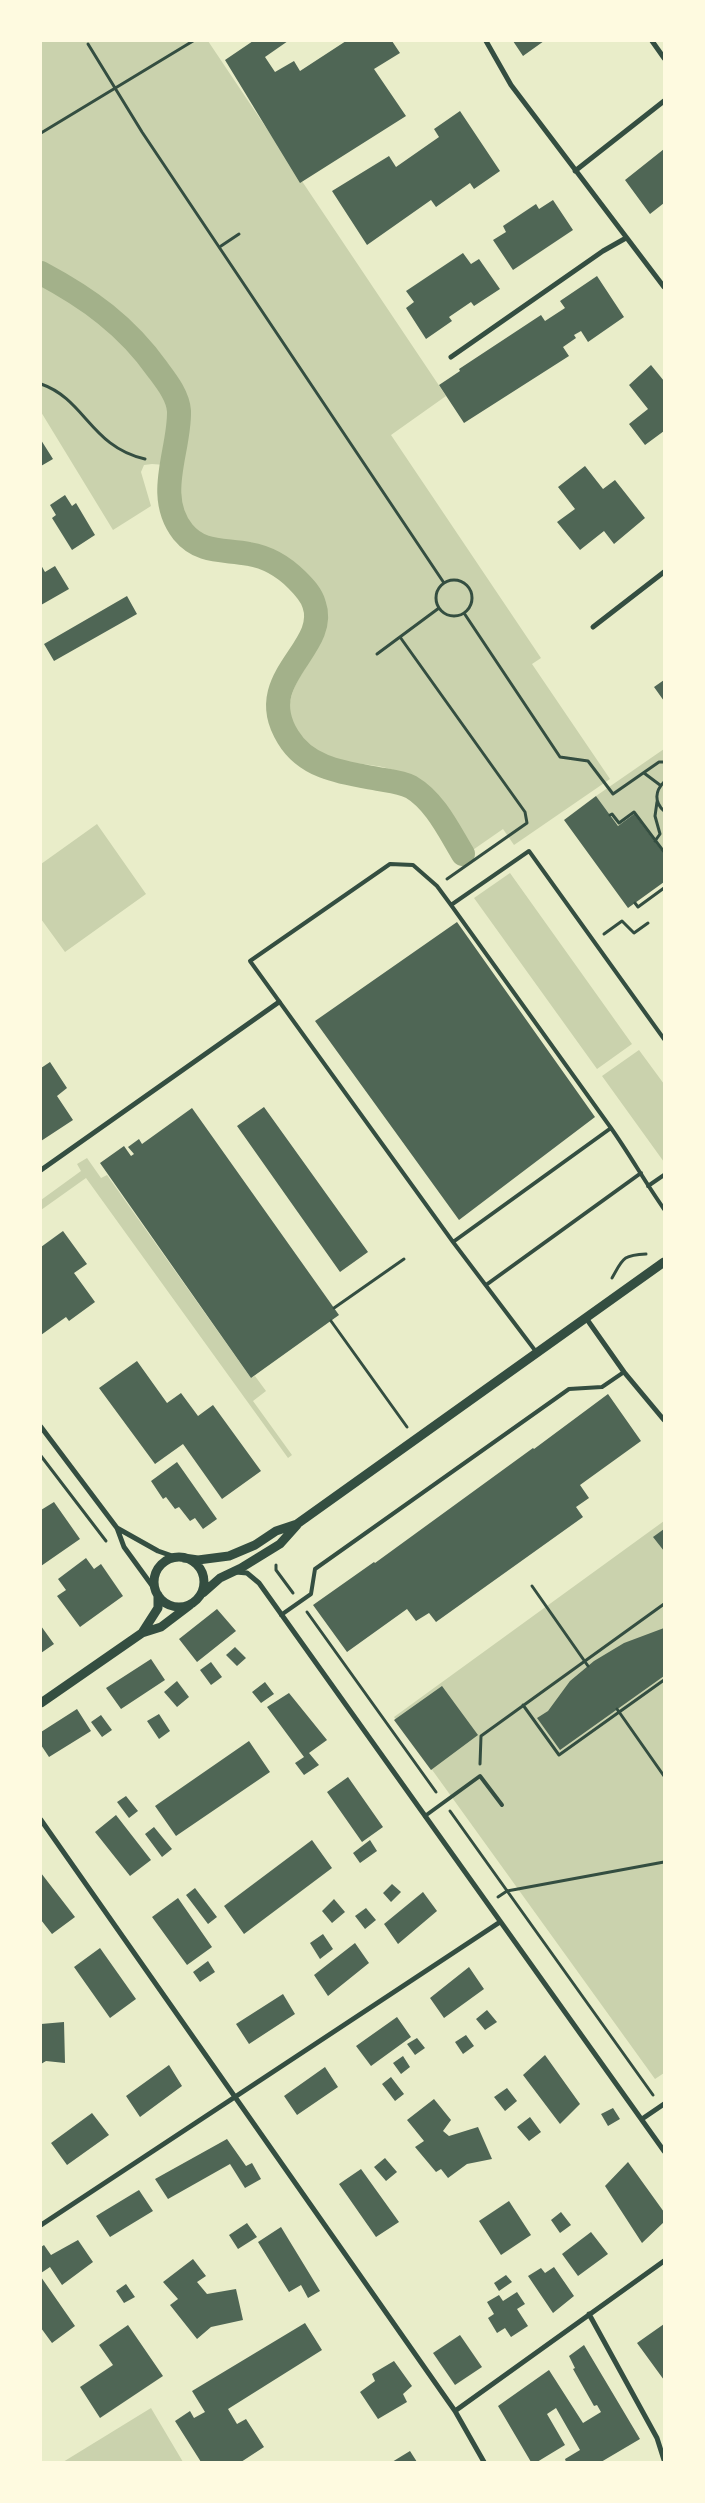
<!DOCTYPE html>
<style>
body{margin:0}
#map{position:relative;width:705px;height:2503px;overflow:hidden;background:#e9edc9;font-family:"Nunito Sans",sans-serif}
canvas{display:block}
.frame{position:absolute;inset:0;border:42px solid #fefae0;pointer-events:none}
</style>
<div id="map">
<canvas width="705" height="2503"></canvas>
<div class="frame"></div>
</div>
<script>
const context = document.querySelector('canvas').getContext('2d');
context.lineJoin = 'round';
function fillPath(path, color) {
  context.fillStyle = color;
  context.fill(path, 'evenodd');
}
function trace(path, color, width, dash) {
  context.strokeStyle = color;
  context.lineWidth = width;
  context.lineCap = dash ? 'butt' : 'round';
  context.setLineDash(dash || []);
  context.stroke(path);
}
const green = new Path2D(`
 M41,41H208L446,396L391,435L541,658L532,664L610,779L514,845L503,829L467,854C446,805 426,772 370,765C345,761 322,763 304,742C252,683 361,648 314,585C301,567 281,553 259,547C243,543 226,544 210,540C172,529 174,498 179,466L152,464L144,465L141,472L151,506L113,530L41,412Z
 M664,749V855L634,814L618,826L596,796Z
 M97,824L146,894L65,952L41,919V864Z
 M510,873L632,1044L597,1069L474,898Z
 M639,1050L664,1084V1162L602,1076Z
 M87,1158L101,1178L107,1175L251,1378L255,1376L266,1391L253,1401L292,1455L288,1458L86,1178L41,1210V1200L81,1171L77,1164Z
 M664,1521V2073L655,2079L394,1717Z
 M151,2408L183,2462H63Z`);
const canal = new Path2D(`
 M41,273C88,298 127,326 158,370C167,382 178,396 179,411C180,451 154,495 183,532C201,554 224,549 249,554C267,557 284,567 297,580C304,587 311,594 314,604C330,649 251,678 288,737C307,769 345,773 378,779C389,781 401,782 411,787C435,801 449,831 463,854`);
const building = new Path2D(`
 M253,41H288L265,57L275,72L294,61L300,71L346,41H392L400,53L374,69L406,116L300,183L225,60Z
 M513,41H544L523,56Z
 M460,111L500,171L474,189L470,183L436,207L431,200L367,245L332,191L389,156L396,167L439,137L434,129Z
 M664,149V203L650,214L625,180Z
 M553,200L573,230L513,270L493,240L506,232L503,226L536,204L539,209Z
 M463,253L471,264L479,259L500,289L474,306L471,302L449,317L452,321L426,339L406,308L414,302L406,291Z
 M597,276L624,317L588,342L581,331L574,335L576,338L563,347L569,356L464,423L439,385L460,371L459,369L541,315L545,321L565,308L560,301Z
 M651,365L664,381V431L645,445L629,424L648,409L629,385Z
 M41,440L53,459L41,466Z
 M585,466L603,489L615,480L645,518L614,544L604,531L580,550L557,522L575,509L558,487Z
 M65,495L72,506L76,503L95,535L72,550L52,518L56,515L50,505Z
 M41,565L45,572L55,566L69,589L41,605Z
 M127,596L137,614L54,661L44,644Z
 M664,680V701L654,687Z
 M596,796L618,826L634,814L664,854V882L628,908L564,820Z
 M457,922L595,1117L459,1220L315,1021Z
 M50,1062L67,1088L57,1096L73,1120L41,1141V1068Z
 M264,1107L368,1252L340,1272L237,1126Z
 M192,1108L339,1315L251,1378L100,1163L124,1146L131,1156L134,1154L128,1147L139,1139L142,1144Z
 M63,1231L87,1264L74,1273L95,1302L69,1321L66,1317L41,1335V1247Z
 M137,1361L167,1403L181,1393L198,1416L213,1405L261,1471L222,1499L183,1444L155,1464L99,1388Z
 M608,1394L641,1441L580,1485L589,1498L576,1507L583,1517L436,1622L429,1613L416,1621L407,1609L347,1652L313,1605L374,1562L375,1563L533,1448L534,1449Z
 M177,1462L217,1519L203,1529L195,1518L190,1521L179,1507L175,1509L166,1497L163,1499L151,1481Z
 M54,1502L80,1539L41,1566V1510Z
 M664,1529V1551L653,1537Z
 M86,1558L94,1569L101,1564L123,1596L80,1627L57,1596L66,1590L58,1579Z
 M217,1609L236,1631L197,1662L179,1639Z
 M41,1626L54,1644L41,1653Z
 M664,1628V1676L560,1750L537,1718L548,1711L570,1681L594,1661L624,1643Z
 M235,1647L246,1658L237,1666L226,1655Z
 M151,1659L165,1680L121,1709L106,1688Z
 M211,1662L222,1677L211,1685L200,1670Z
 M177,1681L189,1697L177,1707L164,1692Z
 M265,1682L274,1694L261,1703L252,1692Z
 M442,1686L478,1735L431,1770L394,1720Z
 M289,1693L327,1740L309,1753L319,1765L304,1775L295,1763L304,1757L267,1707Z
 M77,1709L91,1731L49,1757L41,1745V1732Z
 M159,1714L170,1731L159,1739L147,1721Z
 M101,1715L112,1730L102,1737L91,1722Z
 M249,1741L270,1772L176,1836L155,1806Z
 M348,1777L383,1827L362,1842L327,1792Z
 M126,1796L138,1811L129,1818L117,1802Z
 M116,1815L151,1860L130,1876L95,1832Z
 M154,1827L172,1849L162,1857L145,1834Z
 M312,1840L332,1868L244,1934L224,1906Z
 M370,1840L377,1851L360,1863L353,1853Z
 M41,1873L75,1917L52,1934L41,1920Z
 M392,1884L401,1892L391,1902L383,1893Z
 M195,1888L217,1917L208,1924L186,1895Z
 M423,1892L437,1911L398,1944L384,1924Z
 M178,1898L212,1947L187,1965L152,1917Z
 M334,1899L345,1912L332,1923L322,1911Z
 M366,1908L376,1920L365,1929L355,1916Z
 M323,1934L333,1949L320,1959L310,1943Z
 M355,1943L369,1963L328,1996L314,1975Z
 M100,1948L136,1999L110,2018L74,1967Z
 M208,1961L215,1972L200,1982L193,1972Z
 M469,1967L484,1989L444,2018L430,1998Z
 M283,1994L295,2014L249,2044L236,2024Z
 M487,2010L497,2022L485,2030L476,2019Z
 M397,2017L411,2037L371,2066L356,2046Z
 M64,2022L65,2063L46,2061L41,2064V2024Z
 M466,2035L474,2046L463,2054L455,2042Z
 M417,2038L425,2048L415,2055L407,2044Z
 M545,2055L580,2104L560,2124L523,2075Z
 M403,2056L410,2067L401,2074L393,2063Z
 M169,2065L182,2086L140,2117L126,2096Z
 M325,2067L338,2087L297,2115L284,2096Z
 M391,2077L404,2094L395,2101L382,2084Z
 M507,2088L517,2101L505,2111L494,2097Z
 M434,2099L451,2120L443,2131L449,2136L478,2127L492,2159L467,2164L448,2178L441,2169L436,2172L415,2147L424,2141L407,2120Z
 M613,2108L620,2119L608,2126L601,2114Z
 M92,2113L109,2135L67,2165L51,2143Z
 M530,2117L541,2132L529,2141L517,2127Z
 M227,2139L246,2166L252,2163L261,2179L245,2188L230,2164L168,2199L155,2179Z
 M385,2158L397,2172L386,2181L374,2167Z
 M628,2162L664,2212V2222L642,2243L605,2186Z
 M361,2169L399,2222L376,2237L339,2184Z
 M139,2190L153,2211L110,2237L96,2216Z
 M509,2201L531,2235L501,2255L479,2221Z
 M561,2212L571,2225L560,2233L551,2220Z
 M247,2223L257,2237L238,2249L229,2235Z
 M281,2227L320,2291L308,2298L301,2285L289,2292L258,2242Z
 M591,2232L608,2254L578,2276L562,2254Z
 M78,2240L93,2262L62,2285L50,2267L41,2273V2247L44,2245L51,2255Z
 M193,2259L206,2276L197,2282L207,2294L236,2289L243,2320L211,2327L197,2339L170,2305L178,2299L163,2282Z
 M554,2267L574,2296L553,2313L528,2276L541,2268L545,2273Z
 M506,2275L512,2282L499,2291L494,2283Z
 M41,2277L75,2326L52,2343L41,2328Z
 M126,2284L135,2297L124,2303L116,2291Z
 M517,2292L525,2304L517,2309L528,2326L511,2337L505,2328L497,2333L488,2318L494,2314L487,2302L499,2295L503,2301Z
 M305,2323L322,2350L228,2409L237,2424L246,2419L264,2447L241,2462H201L175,2421L190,2411L194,2418L205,2412L192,2391Z
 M664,2324V2380L637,2343Z
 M128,2325L163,2376L100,2418L80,2387L113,2365L99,2345Z
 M460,2335L482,2367L455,2385L433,2353Z
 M584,2345L640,2439L601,2462H566L565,2459L580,2450L556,2408L547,2414L565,2445L537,2462H531L498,2406L549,2370L583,2423L601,2412L597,2405L594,2406L573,2369L575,2368L569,2356Z
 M394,2361L412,2386L403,2394L407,2402L378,2419L360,2392L375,2381L372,2374Z
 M410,2451L417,2462H392Z`);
const path = new Path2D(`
 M88,44L142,132L444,583
 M41,133L193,41
 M221,246L239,234
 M41,384C85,399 91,447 145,459
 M436 598a18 18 0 1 1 36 0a18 18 0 1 1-36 0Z
 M464,613L560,757L588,761L613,794L659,762H664
 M400,637L525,812L527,823L447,879
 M377,654L439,608
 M644,773L660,785
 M664,782C655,791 654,802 664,811
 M610,815L612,814L619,823L634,812L664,852
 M655,841L660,834L655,816L657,802
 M635,903L638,907L664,888
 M604,934L622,921L634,933L648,923
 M612,1278C623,1259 622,1255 646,1254
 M334,1308L404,1259
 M331,1321L407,1427
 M41,1456L106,1541
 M276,1565V1570L293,1593
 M532,1586L588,1666
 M307,1612L436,1792
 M523,1705L559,1755L664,1680
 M617,1709L664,1776
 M480,1764L481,1736L664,1604
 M450,1811L653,2095
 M498,1897L507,1891L664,1862`);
const service = new Path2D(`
 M451,905L437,886L413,865L390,864L250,961L453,1242L537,1353
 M611,1128L451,905L529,851L664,1039
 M648,1186L664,1175
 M453,1242L611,1128C630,1155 645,1182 664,1209
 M486,1285L641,1173
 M281,1615L311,1594L315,1569L569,1389L602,1387L624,1372
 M425,1816L480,1776L502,1805`);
const minor = new Path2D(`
 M486,41L511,85L664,287
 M652,41L664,58
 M575,171L664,101
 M451,357L603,251L626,238
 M593,627L664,572
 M41,1170L279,1002
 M586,1318L624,1372L664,1420
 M41,1427L117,1528L124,1547L156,1591
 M117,1528L158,1551L178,1558
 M236,1572L247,1573L259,1583L664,2151
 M41,1820L455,2411L484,2462
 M642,2119L664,2104
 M41,2225L500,1922
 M589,2314L657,2438L664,2460
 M455,2411L664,2261`);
const tertiary = new Path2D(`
 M154 1582a25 25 0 1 1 50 0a25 25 0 1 1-50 0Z
 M184,1558L198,1560L229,1556L255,1545L276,1531L297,1524L664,1262
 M203,1593L220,1578L241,1568L280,1544L297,1525
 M142,1633L158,1608V1595
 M41,1703L142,1633L161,1627L190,1605`);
fillPath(green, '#cad2ad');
trace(canal, '#a3b18a', 24);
fillPath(building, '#4f6655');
trace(path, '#344e41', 3);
trace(service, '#344e41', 4);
trace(minor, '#344e41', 5);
trace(tertiary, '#344e41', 9);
</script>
